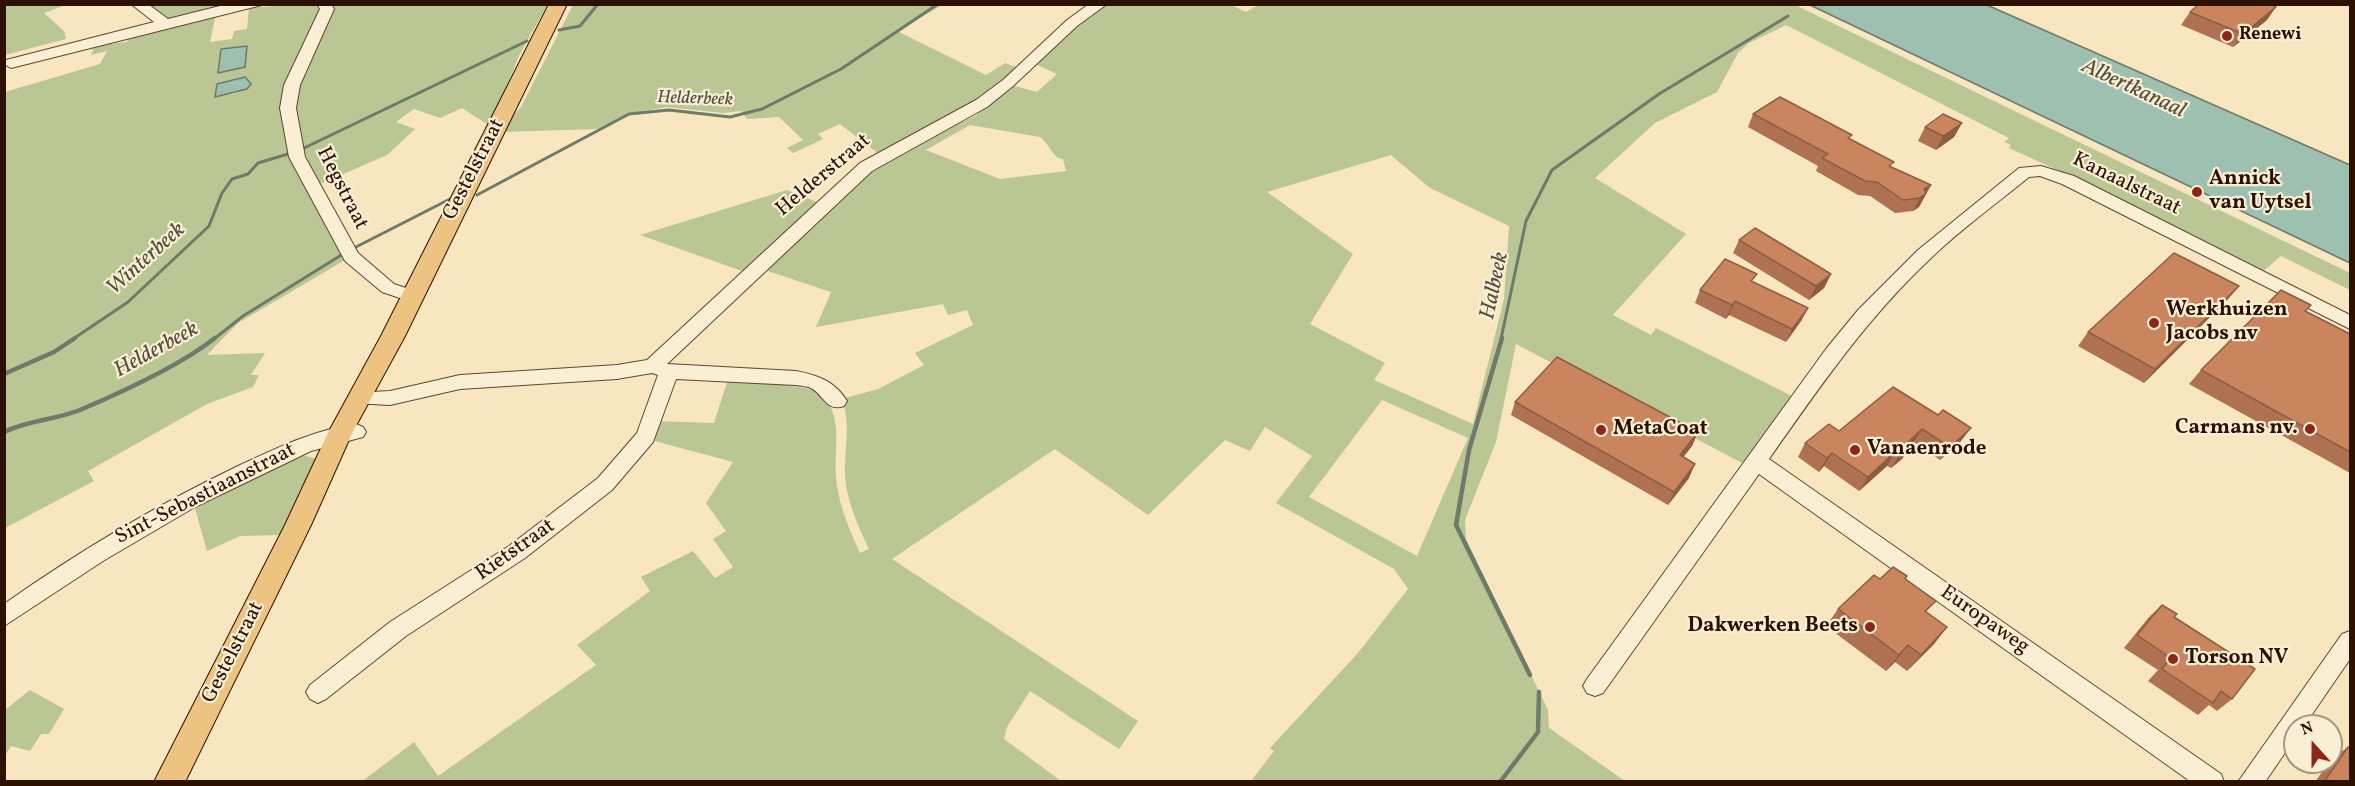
<!DOCTYPE html>
<style>
body{margin:0}
#map{position:relative;width:2355px;height:786px;overflow:hidden;background:#f7e6bf;font-family:Vollkorn,serif}
canvas{display:block}
.frame{position:absolute;inset:0;border:6px solid #2c1100;pointer-events:none}
.north{position:absolute;left:2283px;top:714px;width:60px;height:60px;box-sizing:border-box;background:#faefd5;border:2px solid #a89680;border-radius:50%;rotate:339deg;font-size:16px;font-weight:700;line-height:24px;text-align:center;color:#2c1100}
.north::after{content:'';display:block;margin:auto;width:21px;height:27px;background:#8f2418;clip-path:polygon(50% 0,100% 100%,50% 72%,0 100%)}
</style>
<div id="map">
<canvas width="2355" height="786"></canvas>
<div class="frame"></div>
<div class="north">N</div>
</div>
<script>
const context = document.querySelector('canvas').getContext('2d');
context.lineJoin = 'round';
function fillPath(path, color) {
  context.fillStyle = color;
  context.fill(path, 'evenodd');
}
function trace(path, color, width, dash) {
  context.strokeStyle = color;
  context.lineWidth = width;
  context.lineCap = dash ? 'butt' : 'round';
  context.setLineDash(dash || []);
  context.stroke(path);
}
function drawText(font, color, halo, rows, align = 'center') {
  context.font = font + ' Vollkorn,serif';
  context.lineWidth = 4.5;
  context.setLineDash([]);
  context.textBaseline = 'middle';
  context.strokeStyle = halo;
  context.fillStyle = color;
  for (const [text, x, y, turn = 0] of rows) {
    context.save();
    context.translate(x, y);
    context.rotate((+turn || 0) * Math.PI / 180);
    context.textAlign = isNaN(turn) ? turn : align;
    if (halo) context.strokeText(text, 0, 0);
    context.fillText(text, 0, 0);
    context.restore();
  }
}
const green = new Path2D(`
 M1260,4L1795,5L2350,273V290L2281,256L2261,273L2066,174L2009,148L2011,145L2004,142L2009,138L1786,25L1749,43L1738,53L1717,92L1655,123L1595,178L1686,234L1613,315L1651,335L1656,328L1794,397L1744,464L1516,344L1496,442L1465,520L1466,539L1548,710L1549,728L1625,781H1251L1274,751L1270,748L1358,653L1408,589L1394,569L1276,503L1312,456L1265,427L1250,451L1225,440L1148,515L1055,449L892,559L1138,721L1119,749L1030,691L1007,727L1004,739L1061,781L361,782L414,742L438,776L596,665L577,645L650,591L641,577L693,551L715,578L733,567L713,539L726,531L706,503L733,462L647,439L655,421L714,423L729,376L822,391C847,427 830,452 838,491C842,513 851,533 860,553L869,549C857,524 843,493 845,464C846,441 850,421 842,399L878,389L924,365L915,353L973,325L967,310L948,315L943,304L816,327L831,292L759,268L872,172L914,145L975,116L1011,85L1037,92L1057,74L1035,64L1075,26L1106,5H1231L1246,12ZM970,125L1040,137C1049,143 1053,159 1063,159L1066,171L1000,179L926,150ZM1391,155L1430,188L1509,226L1504,299L1473,424L1374,380L1385,363L1310,324L1353,254L1267,192ZM1382,400L1468,438L1417,556L1309,497Z
 M4,5H65L44,13L64,31L66,39L5,55Z
 M147,5H248L173,21Z
 M290,5H318L321,7L286,87L310,196L345,260L238,323L207,355L265,353L251,375H259L253,387L207,404L88,471L94,481L5,528V92L100,64L107,51L91,55L95,44L109,40L110,44L127,42L130,34L216,13L210,42L232,39L234,31L247,29L249,8ZM239,78L250,86L236,93L215,97L217,84Z
 M333,5H547L519,56L490,126L462,108L440,118L414,109L396,122L415,129L387,155L318,185C292,121 287,112 314,47C320,33 325,17 333,5Z
 M573,5H942L897,31L986,75L1005,63L1019,68L989,95L879,154L840,124L818,134L823,139L793,153L787,148L803,140L779,117L747,119L741,111L723,113L667,107L633,113L597,129L502,132L511,117L521,107Z
 M787,190L822,204L745,272L640,235Z
 M301,455L314,458L317,463L283,535L240,536L207,551L193,501Z
 M30,690L64,709L49,734H41L30,751L11,746L5,756V710Z`);
const water = new Path2D(`
 M1810,5H1987L2350,165V263Z
 M247,46L245,67L218,73L221,49Z
 M245,77L251,84L247,89L215,97L217,84Z`);
const streamFar1 = new Path2D(`
 M559,30L580,26L598,4
 M302,149L527,41
 M477,195L629,114L669,110L730,117L762,109L841,69L938,4
 M352,249L450,199
 M73,339L128,302L209,226L222,193L232,179L248,174L258,163L288,154
 M214,339L243,316L343,254
 M1501,339L1526,221L1552,170L1659,94L1788,16`);
const stream = new Path2D(`
 M1502,338L1469,450L1456,525L1530,675
 M4,374L54,352L75,338
 M4,432C28,420 55,420 80,410C120,393 182,364 215,338
 M1500,782L1538,732L1539,692`);
const minor = new Path2D(`
 M131,4H148L168,19L228,4H266L11,68L4,64L6,60L154,22Z
 M317,4H331L334,9L300,85L296,108L305,157L358,253L394,284L418,292L421,296L418,300L412,302L382,292L345,261L289,157L280,108L284,85L320,9Z
 M1089,4H1107L1077,26L1013,86L987,107L872,171L667,364L796,371C817,375 835,381 847,401L844,406C826,412 824,395 811,388C807,386 800,386 796,385L676,379L653,442L612,490L525,558L406,636L326,699L318,703L310,699L306,692L310,685L390,622L509,546L598,478L637,433L658,375L652,373L617,379L460,389L390,405L352,403L349,398L352,393L390,391L460,375L617,365L647,360L860,163L976,100L1003,80L1067,20Z
 M2041,166L2074,176L2350,315V329L2062,184L2040,176L2029,177C1996,204 1961,229 1930,259C1867,318 1818,389 1769,459L2221,774L2224,782H2191L1759,474L1603,693L1595,696L1587,693L1583,686L1587,679L1826,349L1858,310L1918,250L2019,168Z
 M356,424L363,427L366,432L363,437L311,451L195,507L103,561L4,626V604C78,552 155,506 236,467C275,449 313,430 356,424Z
 M2350,631V659L2304,726H2295V738L2265,782H2238L2342,634Z`);
const major = new Path2D(`
 M549,4H567L405,336L352,433L311,525L185,782H154L285,525L328,433L381,336Z`);
const wall = new Path2D(`
 M2190,12L2267,20L2233,47L2181,25Z
 M1753,114L1850,139L1892,167L1931,185L1919,207L1913,211L1895,213L1870,196L1858,195L1816,171L1818,166L1748,127Z
 M1962,123L1954,137L1936,150L1918,141L1925,127Z
 M1739,240L1831,274L1824,288L1809,300L1733,253Z
 M1753,282L1808,308L1801,321L1786,342L1729,315L1726,319L1695,303L1700,290Z
 M2239,286L2228,299L2144,383L2078,346L2088,332Z
 M2305,312L2350,334V473L2189,384L2201,370Z
 M1893,387L1961,441L1940,460L1914,442L1910,445L1902,459L1891,468L1887,466L1859,491L1824,466L1819,472L1798,457L1805,443L1839,431Z
 M1515,402L1698,432L1692,446L1683,457L1689,478L1668,505L1511,415Z
 M1880,579H1905L1936,601L1926,612L1947,627L1934,644L1907,671L1895,662L1886,671L1826,626L1838,609Z
 M2162,605L2174,617L2232,699L2217,711L2209,705L2198,715L2148,681L2158,670L2124,648L2149,617Z
 M2348,747L2350,782H2315L2329,762H2331V759Z`);
const shadedWall = new Path2D(`
 M2276,7L2267,20L2233,47L2243,34Z
 M1962,123L1954,137L1936,150L1943,136Z
 M1931,185L1919,207L1913,211L1924,189Z
 M1831,274L1824,288L1809,300L1816,286Z
 M2239,286L2228,299L2144,383L2155,369Z
 M1735,301L1729,315L1726,319L1732,305Z
 M1808,308L1801,321L1786,342L1792,329Z
 M1971,428L1961,441L1940,460L1950,447Z
 M1922,429L1914,442L1898,456L1907,443Z
 M1698,432L1692,446L1674,469L1680,455Z
 M1911,445L1902,459L1891,468L1899,455Z
 M1895,452L1887,466L1859,491L1868,477Z
 M1832,453L1824,466L1819,472L1827,458Z
 M1695,464L1689,478L1668,505L1674,492Z
 M1947,627L1934,644L1907,671L1921,655Z
 M1908,645L1895,662L1886,671L1899,655Z`);
const building = new Path2D(`
 M2199,4H2270L2276,7L2243,34L2190,12Z
 M1780,97L1852,135L1848,138L1894,162L1889,166L1931,185L1924,189L1926,193L1920,198L1903,200L1877,182L1865,181L1822,158L1828,154L1753,114Z
 M1943,114L1962,123L1943,136L1925,127Z
 M1755,228L1831,274L1816,286L1739,240Z
 M2174,253L2239,286L2155,369L2088,332Z
 M1725,259L1757,274L1751,281L1808,308L1792,329L1735,301L1732,305L1700,290Z
 M2281,290L2311,305L2305,311L2350,334V452L2201,370Z
 M1557,357L1698,432L1680,455L1695,464L1674,492L1515,402Z
 M1893,387L1938,415L1943,410L1971,428L1950,447L1922,429L1907,443L1911,445L1899,455L1895,452L1868,477L1832,453L1827,458L1805,443L1829,424L1839,431Z
 M1893,567L1907,576L1905,579L1936,601L1925,611L1947,627L1921,655L1908,645L1899,655L1838,609L1874,575L1880,579Z
 M2162,605L2177,614L2174,617L2255,669L2232,699L2221,691L2213,703L2162,669L2171,658L2137,635Z
 M2348,747L2350,749V782H2324Z`);
const markers = [
 [2227,36,6,"#8f2418"],
 [2197,192,6,"#8f2418"],
 [2154,323,6,"#8f2418"],
 [2310,429,6,"#8f2418"],
 [1601,430,6,"#8f2418"],
 [1855,450,6,"#8f2418"],
 [1870,627,6,"#8f2418"],
 [2173,659,6,"#8f2418"]
];
const farPoinames = [
 ["Renewi",2239,36]
];
const farWaternames = [
 ["Helderbeek",695,100,2]
];
const streetNames = [
 ["Gestelstraat",475,170,-63],
 ["Helderstraat",824,176,-40],
 ["Kanaalstraat",2126,185,26],
 ["Hegstraat",341,189,63],
 ["Sint-Sebastiaanstraat",206,495,-27],
 ["Rietstraat",516,551,-35],
 ["Europaweg",1984,621,35],
 ["Gestelstraat",234,653,-63]
];
const poiNames = [
 ["Annick",2209,180],
 ["van Uytsel",2209,204],
 ["Werkhuizen",2166,311],
 ["Jacobs nv",2166,335],
 ["Carmans nv.",2298,429,"right"],
 ["MetaCoat",1613,430],
 ["Vanaenrode",1867,450],
 ["Dakwerken Beets",1858,627,"right"],
 ["Torson NV",2185,659]
];
const waterNames = [
 ["Albertkanaal",2133,90,25],
 ["Winterbeek",147,260,-42],
 ["Halbeek",1496,286,-78],
 ["Helderbeek",157,351,-29]
];
fillPath(green, '#bac694');
fillPath(water, '#9dc0b0');
trace(water, '#707a6a', 1.5);
trace(streamFar1, '#707a6a', 3);
trace(stream, '#707a6a', 4.5);
trace(minor, '#5f4630', 2);
trace(major, '#2c1100', 2);
fillPath(minor, '#faefd5');
fillPath(major, '#ecc380');
fillPath(wall, '#ae7252');
fillPath(shadedWall, '#8d5d42');
fillPath(building, '#ca855f');
trace(building, '#8d5d42', 1.5);
for (const [x, y, r, color] of markers) {
  const dot = new Path2D();
  dot.arc(x, y, r, 0, 2 * Math.PI);
  context.fillStyle = color;
  context.fill(dot);
  trace(dot, '#faefd5', 2);
}
drawText('bold 18px', '#2c1100', '#faefd5', farPoinames, 'left');
drawText('italic 18px', '#544e3e', '#faefd5', farWaternames);
drawText('21px', '#2c1100', '#faefd5', streetNames);
drawText('bold 21px', '#2c1100', '#faefd5', poiNames, 'left');
drawText('italic 22px', '#544e3e', '#faefd5', waterNames);
</script>
